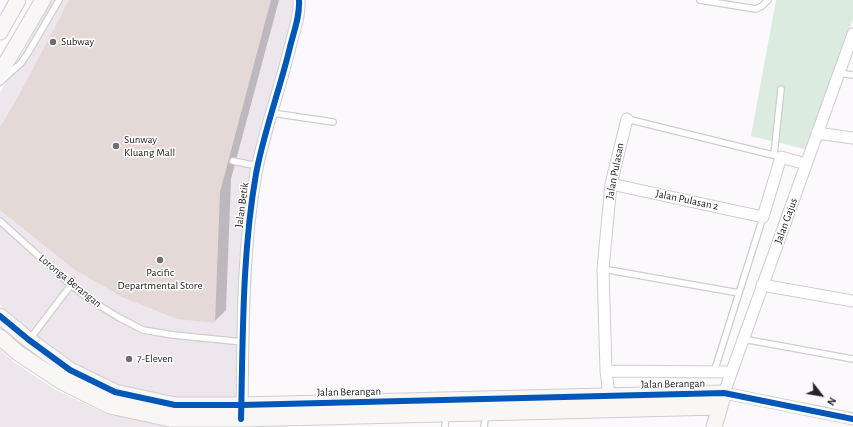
<!DOCTYPE html>
<style>
body{margin:0}
#map{position:relative;width:853px;height:427px;overflow:hidden;background:#fbf9fc;font-family:"Alegreya Sans",sans-serif}
canvas{display:block}
.north{position:absolute;left:801px;top:375px;width:40px;height:40px;-webkit-text-stroke:3px #fff;paint-order:stroke;rotate:121deg;font-size:11px;font-weight:700;line-height:16px;text-align:center;color:#252325}
.north::after{content:'';display:block;margin:auto;width:14px;height:18px;background:#252325;clip-path:polygon(50% 0,100% 100%,50% 72%,0 100%)}
</style>
<div id="map">
<canvas width="853" height="427"></canvas>
<div class="north">N</div>
</div>
<script>
const context = document.querySelector('canvas').getContext('2d');
context.lineJoin = 'round';
function fillPath(path, color) {
  context.fillStyle = color;
  context.fill(path, 'evenodd');
}
function trace(path, color, width, dash) {
  context.strokeStyle = color;
  context.lineWidth = width;
  context.lineCap = dash ? 'butt' : 'round';
  context.setLineDash(dash || []);
  context.stroke(path);
}
function drawText(font, color, halo, rows, align = 'center') {
  context.font = font + ' "Alegreya Sans",sans-serif';
  context.lineWidth = 3;
  context.setLineDash([]);
  context.textBaseline = 'middle';
  context.strokeStyle = halo;
  context.fillStyle = color;
  for (const [text, x, y, turn = 0] of rows) {
    context.save();
    context.translate(x, y);
    context.rotate((+turn || 0) * Math.PI / 180);
    context.textAlign = isNaN(turn) ? turn : align;
    if (halo) context.strokeText(text, 0, 0);
    context.fillText(text, 0, 0);
    context.restore();
  }
}
const built = new Path2D(`
 M52,0H304L305,15L263,170L255,219L250,314L248,398L177,399L118,384L72,364L41,340L0,305V93Z
 M0,349L15,363L56,390L107,414L176,427H0Z`);
const green = new Path2D(`
 M776,0H853V19L805,149L751,136Z`);
const shadow = new Path2D(`
 M71,0H279L231,179L226,310L214,322L0,208V128L15,103Z`);
const building = new Path2D(`
 M69,0H271L220,192L215,323L177,319L124,298L75,270L0,210V127L15,103Z`);
const lane = new Path2D(`
 M700,0L756,9L762,6L768,0
 M839,73L853,75
 M0,82L21,63L28,53L59,0
 M272,113L333,122
 M627,119L781,157
 M774,155L781,89
 M233,161L258,166
 M0,221L71,285L92,301L118,317L143,330L173,335L243,342
 M603,269L739,293
 M743,339L853,359
 M29,340L71,285
 M714,372L763,217
 M445,427L446,414
 M484,427L486,413`);
const street = new Path2D(`
 M853,34L724,393L853,419
 M817,133L853,138
 M611,184L763,217L781,157L806,164
 M762,285L853,301
 M606,371L731,372
 M610,404L606,371L603,269L611,184L627,119
 M242,412C243,332 242,252 256,173C264,131 280,89 290,47C294,31 300,16 299,0`);
const secondary = new Path2D(`
 M0,32L18,0
 M0,73L43,0
 M0,316L29,340L70,370L115,392L175,405H242L724,393L714,427
 M0,337L18,353L62,382L110,406L170,419H241L719,407`);
const cycleway = new Path2D(`
 M0,316L29,340L70,370L115,392L175,405H242L724,393L853,419
 M241,419C243,337 242,254 256,174C264,131 280,89 290,47C294,31 300,16 299,0`);
const markers = [
 [53,42,4,"#706e70"],
 [116,146,4,"#706e70"],
 [160,260,4,"#706e70"],
 [129,359,4,"#706e70"]
];
const poiNames = [
 ["Subway",61,42],
 ["Sunway",124,140],
 ["Kluang Mall",124,153],
 ["Pacific",160,273,"center"],
 ["Departmental Store",160,286,"center"],
 ["7-Eleven",137,359]
];
const streetNames = [
 ["Jalan Pulasan",615,171,-79],
 ["Jalan Pulasan 2",687,200,12],
 ["Jalan Betik",242,205,-82],
 ["Jalan Gajus",786,221,-70],
 ["Loronga Berangan",70,281,39],
 ["Jalan Berangan",673,384,-1],
 ["Jalan Berangan",349,392,-1]
];
fillPath(built, '#ede7ed');
fillPath(green, '#dbebe0');
fillPath(shadow, '#0003');
fillPath(building, '#e5d9d8');
trace(lane, '#cfcecf', 8);
trace(street, '#cfcecf', 13);
trace(secondary, '#cfcecf', 17);
trace(lane, '#fefeff', 5.5);
trace(street, '#fefeff', 11);
trace(secondary, '#f9f6f6', 15);
trace(cycleway, '#0057b8', 6);
for (const [x, y, r, color] of markers) {
  const dot = new Path2D();
  dot.arc(x, y, r, 0, 2 * Math.PI);
  context.fillStyle = color;
  context.fill(dot);
  trace(dot, '#fff', 1.5);
}
drawText('11px', '#252325', '#fff', poiNames, 'left');
drawText('11px', '#252325', '#fff', streetNames);
</script>
